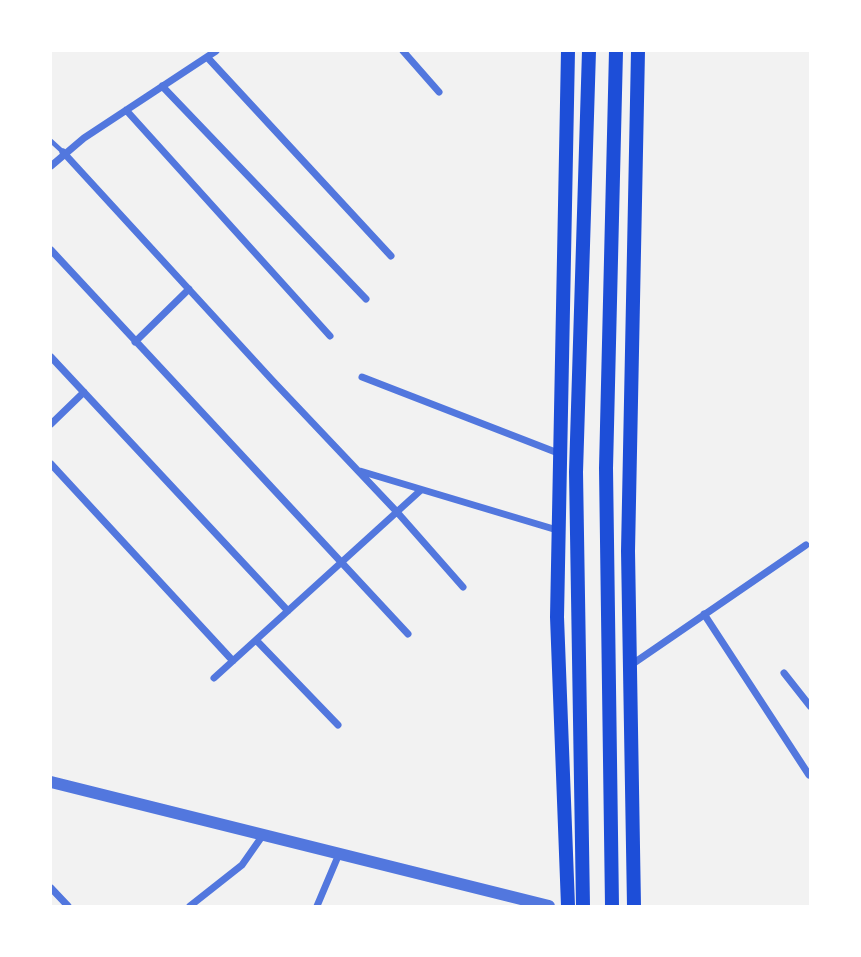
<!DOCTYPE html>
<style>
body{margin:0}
#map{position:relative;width:861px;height:957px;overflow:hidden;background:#f2f2f2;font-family:Signika,sans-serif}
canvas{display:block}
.frame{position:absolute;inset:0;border:52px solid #fff;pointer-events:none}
</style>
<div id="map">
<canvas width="861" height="957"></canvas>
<div class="frame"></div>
</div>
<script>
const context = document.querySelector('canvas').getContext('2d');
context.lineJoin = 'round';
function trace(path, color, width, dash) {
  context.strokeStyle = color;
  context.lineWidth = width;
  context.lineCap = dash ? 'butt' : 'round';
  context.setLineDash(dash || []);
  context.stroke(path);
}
const service = new Path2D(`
 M51,141L63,152`);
const minor = new Path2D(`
 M403,51L439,92
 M207,57L391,256
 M162,86L366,299
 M126,110L330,336
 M63,152L273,381L397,512L463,587
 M51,166L84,138L216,51
 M51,250L408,634
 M135,342L189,289
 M51,357L288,611
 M362,377L558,453
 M51,424L84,392
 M51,464L233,661
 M360,471L557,530
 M704,614L809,775
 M256,640L338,725
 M631,665L806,545
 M784,673L810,706
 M214,678L421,490
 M51,888L68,906
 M190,906L242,865L263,835
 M317,906L339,854`);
const tertiary = new Path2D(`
 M51,782L549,906`);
const secondary = new Path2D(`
 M568,51L557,617L568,906
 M634,906L628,551L638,51`);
const primary = new Path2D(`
 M583,906L576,472L589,51
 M612,906L606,468L616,51`);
trace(service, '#5277de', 4.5);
trace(minor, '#5277de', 7);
trace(tertiary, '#5277de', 12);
trace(secondary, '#1d4ed8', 14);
trace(primary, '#1d4ed8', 14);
</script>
